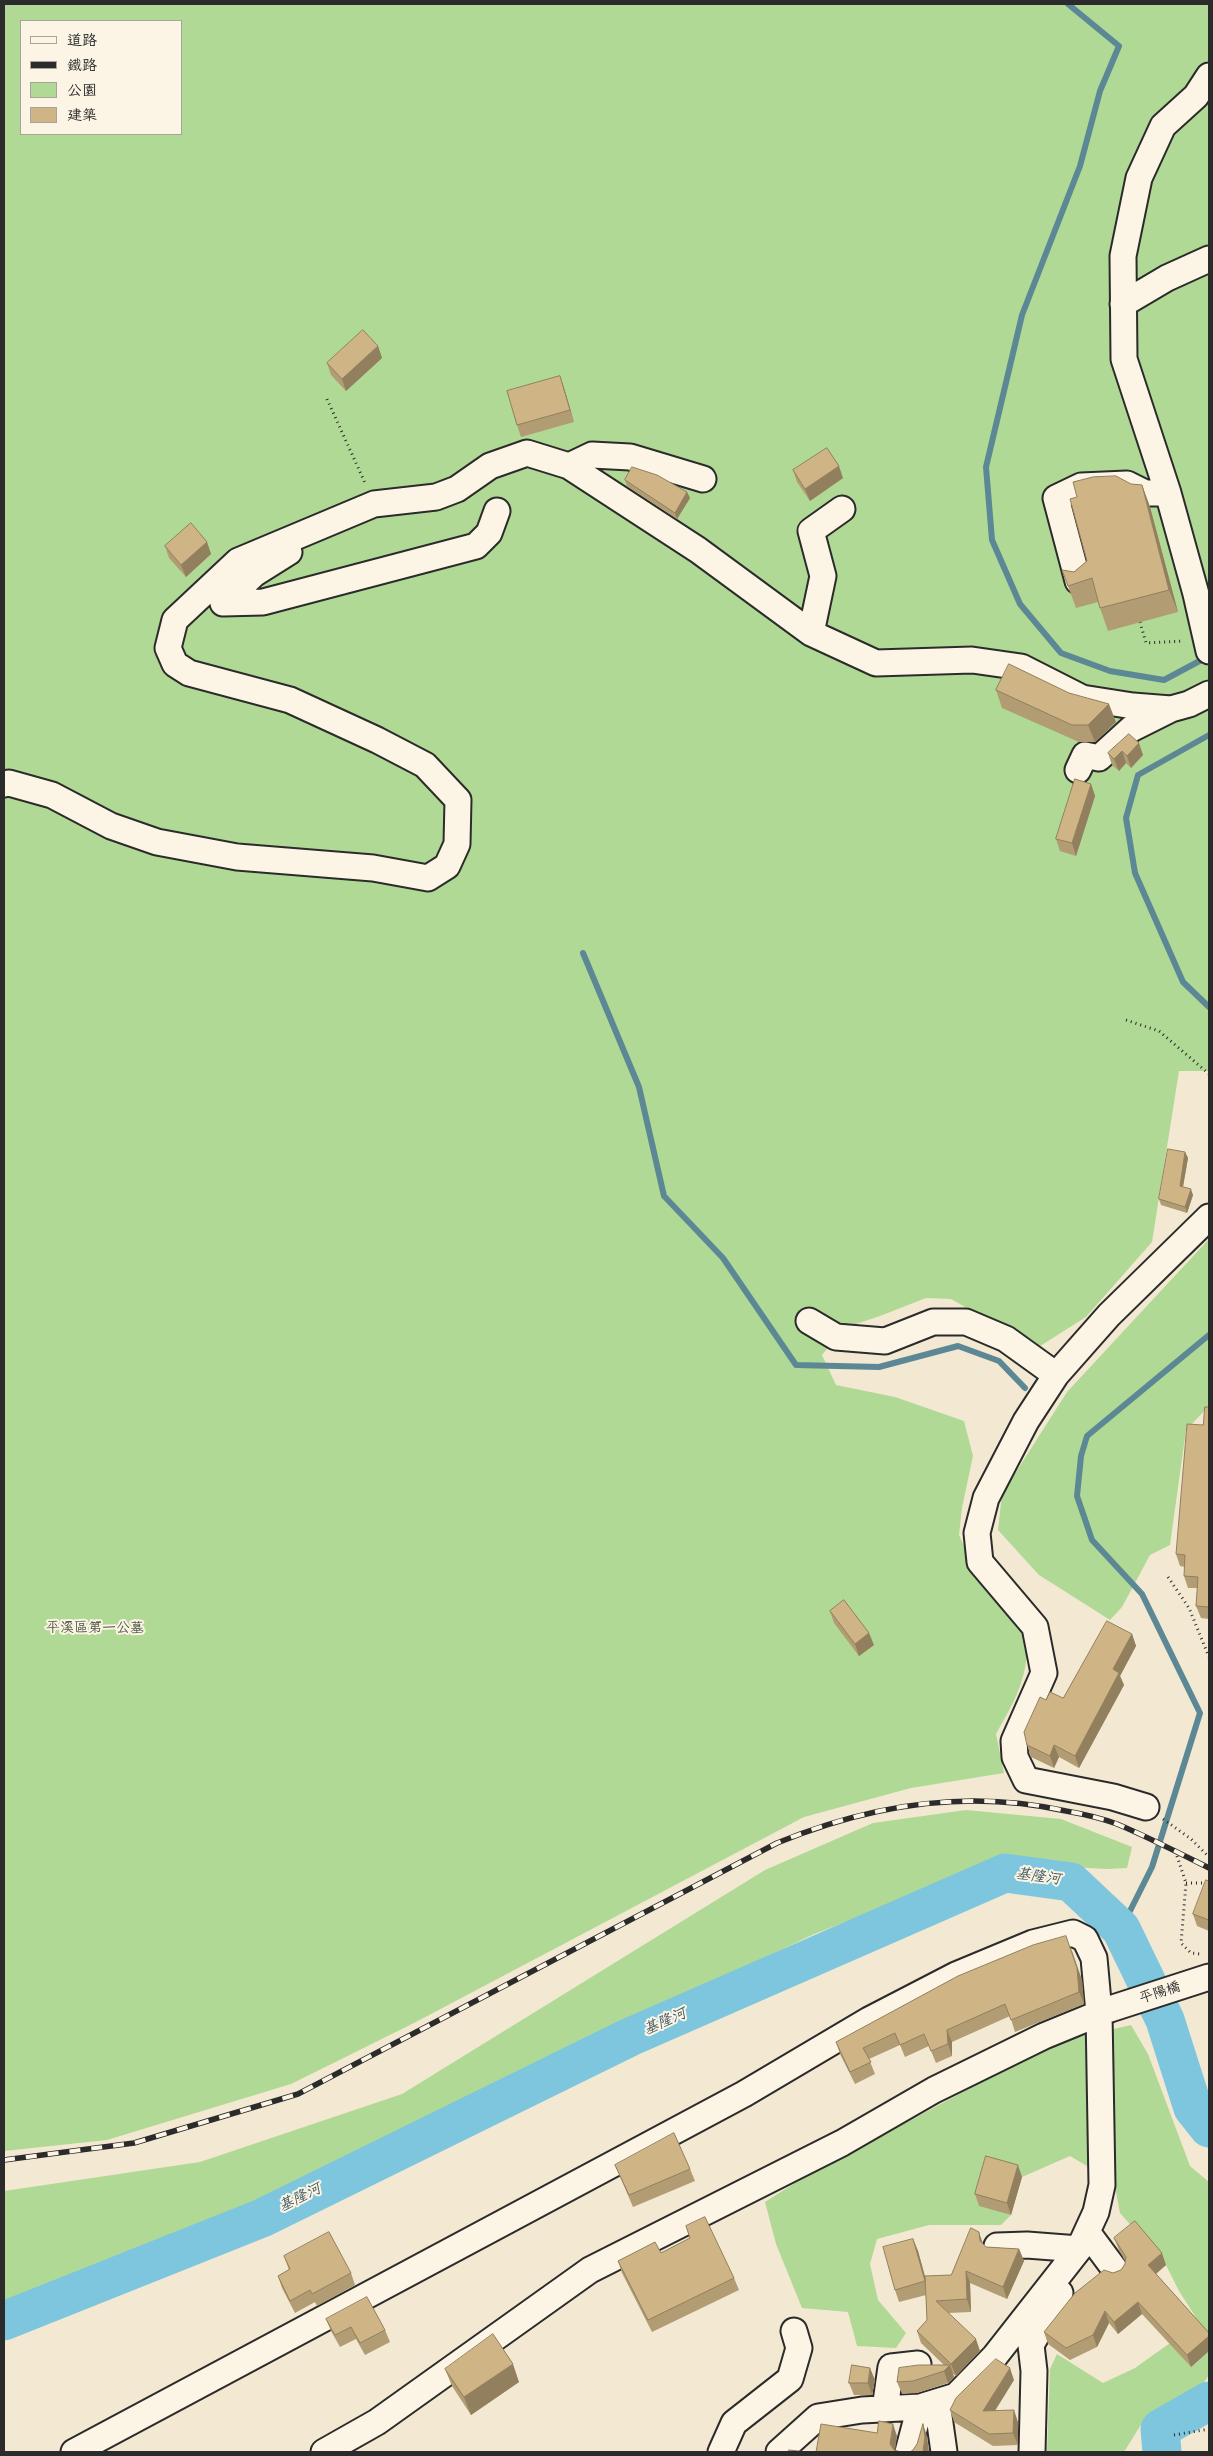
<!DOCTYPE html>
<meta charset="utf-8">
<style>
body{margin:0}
#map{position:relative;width:1213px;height:2456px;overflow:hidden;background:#f3e8d2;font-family:"Balsamiq Sans","LXGW WenKai TC",sans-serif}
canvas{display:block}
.frame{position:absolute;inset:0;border:5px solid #2b2b2b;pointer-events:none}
.legend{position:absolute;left:20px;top:20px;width:162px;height:115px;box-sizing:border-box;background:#fcf5e5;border:1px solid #a8a49b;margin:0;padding:6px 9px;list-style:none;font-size:15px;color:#2b2b2b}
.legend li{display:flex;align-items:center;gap:10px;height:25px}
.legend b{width:25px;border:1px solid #a8a49b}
</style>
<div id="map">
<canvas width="1213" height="2456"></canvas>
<div class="frame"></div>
<ul class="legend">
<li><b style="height:6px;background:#fcf5e5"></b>道路</li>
<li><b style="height:6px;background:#2b2b2b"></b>鐵路</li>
<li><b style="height:14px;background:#b1d996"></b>公園</li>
<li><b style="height:14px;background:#cfb586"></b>建築</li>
</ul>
</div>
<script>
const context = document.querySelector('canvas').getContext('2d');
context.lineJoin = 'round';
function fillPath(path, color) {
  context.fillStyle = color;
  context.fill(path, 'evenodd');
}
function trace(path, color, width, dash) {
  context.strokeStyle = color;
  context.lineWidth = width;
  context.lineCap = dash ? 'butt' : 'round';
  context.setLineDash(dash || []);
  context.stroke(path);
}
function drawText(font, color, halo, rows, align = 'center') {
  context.font = font + ' "Balsamiq Sans","LXGW WenKai TC",sans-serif';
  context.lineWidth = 4;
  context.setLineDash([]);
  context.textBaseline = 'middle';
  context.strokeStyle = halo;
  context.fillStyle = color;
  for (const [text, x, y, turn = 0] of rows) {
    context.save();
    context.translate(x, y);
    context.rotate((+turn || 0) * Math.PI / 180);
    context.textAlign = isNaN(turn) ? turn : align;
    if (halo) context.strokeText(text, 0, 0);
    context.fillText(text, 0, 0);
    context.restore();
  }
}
const green = new Path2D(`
 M4,4H1209V1071H1179L1152,1242L1086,1317L1037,1348L951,1299L926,1298L880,1316L844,1328L822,1355L836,1385L895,1397L964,1421L973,1456L962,1508L959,1535L979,1579L1028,1637C1027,1680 1017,1697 996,1734L1004,1773L911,1788L804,1817L414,2023L291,2084L107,2140L4,2151ZM21,21H181V134H21Z
 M1209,1239V1406L1186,1430L1170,1545L1150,1555L1122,1607L1110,1620L1039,1575L998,1530L1002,1494L1067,1392Z
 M966,1810L1061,1819L1132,1847L1127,1868L1107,1869L995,1863L812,1935L484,2092L223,2222L4,2307V2191L200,2162L402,2094L765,1870L873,1823Z
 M1131,2025L1148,2054L1190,2166L1209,2182V2338L1179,2291L1166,2265L1120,2213L1114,2182L1070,2156L1022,2177L980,2205L1011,2215L1001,2225H929L877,2239L870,2264L878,2300L906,2333L896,2348L857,2346L848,2312L802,2308L776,2244L765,2202L795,2183L1053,2043Z
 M1170,2343L1191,2367L1209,2351V2375L1199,2390L1144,2420L1124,2452H1047L1050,2369L1057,2354L1103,2383L1135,2368Z`);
const stream = new Path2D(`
 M1068,4L1119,46L1100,91L1080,166L1022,315L986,467L992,540L1020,604L1061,653L1110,671L1164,680L1207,657
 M1209,735L1138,775L1126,818L1135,873L1183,982L1209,1007
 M583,953L639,1087L664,1196L723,1258L796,1365L879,1367L958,1346L999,1361L1025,1388
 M1121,1929L1152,1867L1200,1713L1142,1594L1092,1540L1077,1496L1081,1456L1087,1436L1209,1335`);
const river = new Path2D(`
 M4,2321L262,2218L630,2037L1005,1873L1071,1882L1121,1929L1165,2020L1193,2108L1209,2128
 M1162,2452L1160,2429L1209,2401`);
const path = new Path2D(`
 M327,399L365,483
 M1140,622L1146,643L1184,641
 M1126,1020L1159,1031L1209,1074
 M1168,1577L1189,1608L1209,1657
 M1163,1819L1191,1839L1209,1857
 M1177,1856L1186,1883L1181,1943L1191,1953L1200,1954
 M1186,1883H1209
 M1174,2435L1209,2429`);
const minor = new Path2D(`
 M1209,76L1196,96L1163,126L1139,178L1123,256L1124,359L1168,493L1196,594L1209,651
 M1123,304L1167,278L1209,259
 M569,466L592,455L630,457L703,479
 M289,552L254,574L223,603L263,602L476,546L489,533L497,511
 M1078,581L1056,498L1081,486L1127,484L1145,493H1168
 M811,633L823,576L811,531L842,509
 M1078,770L1085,755L1099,758L1131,729L1171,709
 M4,784L9,783L52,795L111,826L157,842L237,857L373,868L428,878L447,866L457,844L458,800L425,765L377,740L290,700L189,673L175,664L168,648L175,620L238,561L374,504L436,497L457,489L490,466L527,453L569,466L698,550L811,633L876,663L972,660L1021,667L1082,698L1133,706L1171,709L1189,704L1209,694
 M809,1321L836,1337L885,1341L933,1322H966L1006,1339L1056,1375
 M1146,1807L1113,1797L1026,1780L1015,1757L1014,1741L1044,1673L1035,1627L980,1562L977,1533L986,1498L1026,1421L1056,1375L1109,1315L1209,1217
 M1087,2232L1116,2271
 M997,2246L1027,2245L1079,2249
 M937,2402L944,2452
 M885,2409L891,2367L918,2364
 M74,2452L744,2094L869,2020L956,1975L1033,1943L1073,1933L1085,1939L1094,1958L1099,2013L1102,2185L1096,2212L1079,2249L995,2356L956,2396L920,2407L862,2410L818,2417L779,2452
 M324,2452L377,2422L590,2270L842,2143L934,2090L1044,2036L1110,2009L1209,1977
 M721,2452L734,2423L790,2379L799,2348L794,2331
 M908,2452L920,2407
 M1032,2452L1034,2371L1031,2345L1060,2293`);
const rail = new Path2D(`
 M4,2160L134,2143L298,2094L777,1843C869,1805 968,1789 1066,1811C1083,1814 1101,1818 1117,1824C1148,1837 1179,1853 1209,1868`);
const wall = new Path2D(`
 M378,346L382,358L346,391L331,375L327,363Z
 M560,376L564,388L574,422L521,437L517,425Z
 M793,470L843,478L810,501L797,482Z
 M625,480L687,492L690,498L677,519L627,486Z
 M1131,484L1142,485L1150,507L1178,612L1108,631L1098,602L1076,608L1062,570L1074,572L1087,561L1077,497Z
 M207,542L211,554L186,577L169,558L165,546Z
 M996,690L1069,693L1116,722L1095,742H1079L1002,708Z
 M1129,734L1143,755L1131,768L1126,763L1119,771L1112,765L1108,753Z
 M1091,784L1095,796L1076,856L1060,851L1056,839Z
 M1185,1152L1188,1158L1183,1187L1193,1195L1187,1213L1161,1205L1159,1199Z
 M1209,1407V1619L1201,1618L1196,1606L1198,1588H1188L1184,1576L1185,1567L1180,1566L1176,1554L1203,1425Z
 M830,1611L874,1645L859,1656L834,1623Z
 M1132,1634L1136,1646L1120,1676L1124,1685L1079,1768L1059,1757L1054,1768L1031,1757L1027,1745L1046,1700L1063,1698Z
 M1209,1881V1931L1197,1926L1193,1914Z
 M1082,1980L1084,2004L1015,2032L1010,2016L952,2042V2056L936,2063L929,2046L905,2057L900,2045L869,2059L875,2074L855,2084L840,2054L836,2042Z
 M615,2165L690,2169L695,2181L633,2207Z
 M1022,2177L1011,2215L979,2206L975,2194Z
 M686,2226L734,2278L739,2290L652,2332L622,2273L618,2261L661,2253L690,2238Z
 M1114,2238L1166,2265L1156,2274L1209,2333V2351L1191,2367L1142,2314L1118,2334L1109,2323L1097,2347L1070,2360L1048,2344L1044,2332L1113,2273L1121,2270L1125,2264V2261L1119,2250Z
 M913,2239L918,2251L925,2278L951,2275L983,2244L986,2247L1019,2249L1024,2261L1007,2299L970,2283L971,2312L948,2313L980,2351L956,2376L953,2374L954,2377L948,2383L917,2393L902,2394L897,2382L944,2365L921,2343L917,2331L927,2320L926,2295L899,2302L895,2290Z
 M284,2256L351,2273L355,2285L317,2306L315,2302L295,2313L282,2288L278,2276L289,2270Z
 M326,2319L385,2330L390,2342L365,2355L356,2339L340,2347L331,2331Z
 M445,2369L519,2382L471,2415L452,2386Z
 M875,2380L872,2395H854L849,2383Z
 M1014,2380L995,2411L1018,2422V2445L993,2446L954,2422L950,2410Z`);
const shadedWall = new Path2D(`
 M378,346L382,358L346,391L342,379Z
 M560,376L564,388L574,422L570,410Z
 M839,466L843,478L810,501L805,489Z
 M1142,485L1150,507L1178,612L1169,590Z
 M687,492L690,498L677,519L675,513Z
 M207,542L211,554L186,577L181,565Z
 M1109,704L1116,722L1095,742L1088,725Z
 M1139,743L1143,755L1131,768L1127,756Z
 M1122,751L1126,763L1119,771L1114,759Z
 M1091,784L1095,796L1076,856L1072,843Z
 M1185,1152L1188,1158L1182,1192L1180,1186Z
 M1191,1189L1193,1195L1187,1213L1185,1207Z
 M869,1633L874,1645L859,1656L855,1644Z
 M1132,1634L1136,1646L1120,1676L1124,1685L1079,1768L1075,1756L1113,1669Z
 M1054,1745L1059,1757L1054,1768L1050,1756Z
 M1071,1948L1082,1980L1084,2004L1079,1992Z
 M947,2030L952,2042V2056L948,2044Z
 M1018,2165L1022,2177L1011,2215L1007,2203Z
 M979,2232L983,2244L980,2241Z
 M913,2239L918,2251L930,2294L925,2281Z
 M1019,2249L1024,2261L1007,2299L1003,2287Z
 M1162,2253L1166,2265L1152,2277L1148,2265Z
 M966,2271L970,2283L971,2312L967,2299Z
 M1138,2302L1142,2314L1118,2334L1114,2322Z
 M1105,2311L1109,2323L1097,2347L1093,2335Z
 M1209,2336V2351L1191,2367L1187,2355Z
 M976,2339L980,2351L956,2376L951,2364Z
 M513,2364L519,2382L471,2415L464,2397Z
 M950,2365L954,2377L948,2383L944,2371Z
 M870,2368L875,2380L872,2395L868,2383Z
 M1010,2368L1014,2380L987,2423L983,2411Z
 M1014,2410L1018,2422V2445L1013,2433Z
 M893,2424L897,2436L895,2452L890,2444Z
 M923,2424L927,2436L929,2452H923Z`);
const building = new Path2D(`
 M363,330L378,346L342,379L327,363Z
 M560,376L570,410L517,425L507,391Z
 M827,448L839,466L805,489L793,470Z
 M632,467L657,475L687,492L675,513L625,480Z
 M1116,476L1131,484L1142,485L1169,590L1100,608L1092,578L1068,586L1062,570L1074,572L1087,561L1070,499L1077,497L1073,482L1093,477Z
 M191,523L207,542L181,565L165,546Z
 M1009,664L1069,693L1109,704L1088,725H1072L996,690Z
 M1129,734L1139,743L1127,756L1122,751L1114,759L1108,753Z
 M1075,779L1091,784L1072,843L1056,839Z
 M1168,1149L1185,1152L1180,1186L1191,1189L1185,1207L1159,1199Z
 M1205,1407H1209V1607L1196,1606L1198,1577L1184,1576L1185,1555L1176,1554L1187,1424L1203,1425Z
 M844,1600L869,1633L855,1644L830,1611Z
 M1107,1621L1132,1634L1113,1669L1119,1673L1075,1756L1054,1745L1050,1756L1027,1745L1024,1732L1040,1697L1046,1700L1050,1692L1063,1698Z
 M1206,1880L1209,1881V1920L1193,1914Z
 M1066,1936L1077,1968L1079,1992L1011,2020L1005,2004L947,2030L948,2044L931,2051L924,2034L900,2045L895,2033L863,2048L871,2062L850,2072L836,2042L958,1976L1033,1945Z
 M674,2133L690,2169L629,2195L615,2165Z
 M986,2156L1018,2165L1007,2203L975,2194Z
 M705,2217L734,2278L648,2320L618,2261L655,2242L661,2253L690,2238L686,2226Z
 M1135,2221L1162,2253L1148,2265L1209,2333V2336L1187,2355L1138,2302L1114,2322L1105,2311L1093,2335L1066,2348L1044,2332L1075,2293L1104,2270L1113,2273L1121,2270L1125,2264L1126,2257L1114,2238Z
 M971,2228L979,2232L980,2241L986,2247L1019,2249L1003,2287L966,2271L967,2299L936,2301L976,2339L951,2364L917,2331L927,2320L925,2276L951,2275Z
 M329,2232L351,2273L312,2294L310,2290L290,2301L278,2276L290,2269L284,2256Z
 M913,2239L925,2281L895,2290L883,2247Z
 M367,2297L385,2330L360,2343L351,2327L335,2335L326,2319Z
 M493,2334L513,2364L464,2397L445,2369Z
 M996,2359L1010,2368L983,2411L1014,2410L1013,2433L989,2434L950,2410L956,2398Z
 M852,2365L870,2368L868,2383H849Z
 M919,2365H950L944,2371L913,2381L897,2382L899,2368Z
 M879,2421L893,2424L890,2444L894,2450L901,2452H816L821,2424L877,2433Z
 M923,2424L925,2437L923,2452H910L913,2450L917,2444Z
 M789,2450L807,2452H788Z`);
const parkNames = [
 ["平溪區第一公墓",95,1628]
];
const streetNames = [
 ["平陽橋",1160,1993,-18]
];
const waterNames = [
 ["基隆河",1038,1877,8],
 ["基隆河",665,2022,-24],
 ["基隆河",300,2198,-26]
];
fillPath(green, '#b1d996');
trace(stream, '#5c8896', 6);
trace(river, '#7dc6de', 39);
trace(minor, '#2b2b2b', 29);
trace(path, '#2b2b2b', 3, [1, 4]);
trace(minor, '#fcf5e5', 25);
trace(rail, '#2b2b2b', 5.5);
trace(rail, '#fcf5e5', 4, [11]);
fillPath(wall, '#b29c73');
fillPath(shadedWall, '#917f5e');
fillPath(building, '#cfb586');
trace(building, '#917f5e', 1);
drawText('14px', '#4c5646', '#fcf5e5', parkNames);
drawText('14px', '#2b2b2b', '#fcf5e5', streetNames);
drawText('italic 15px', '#445a61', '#fcf5e5', waterNames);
</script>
